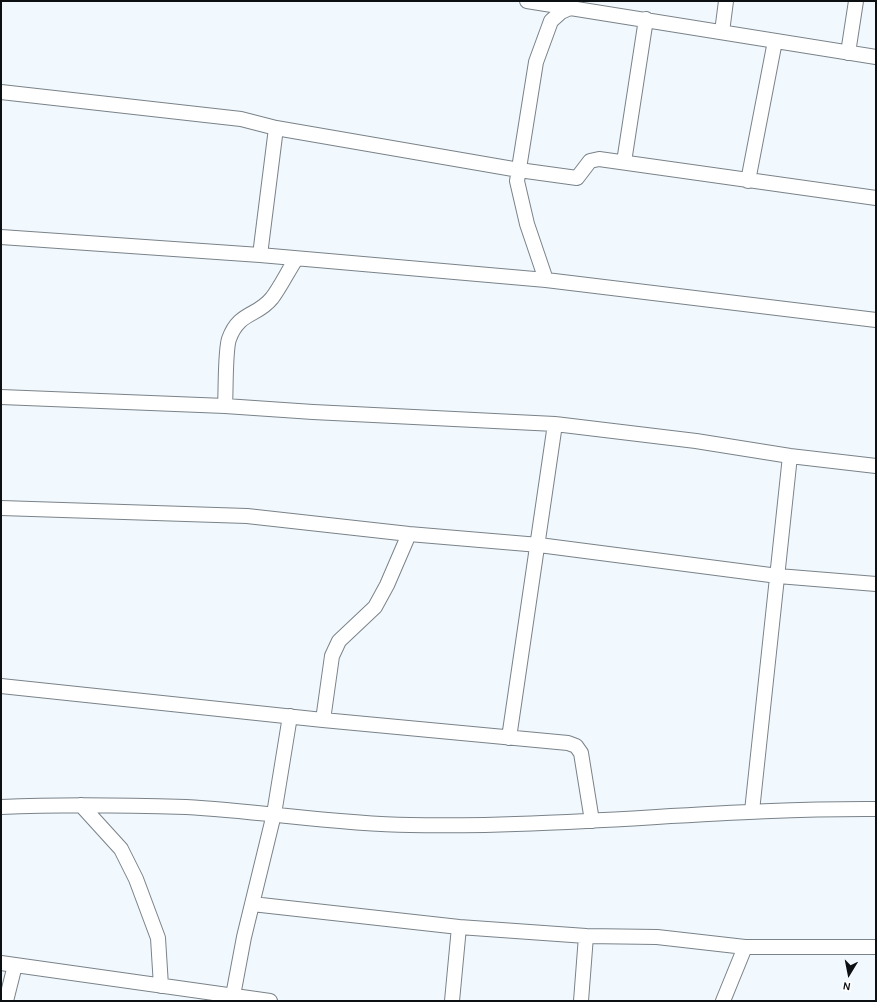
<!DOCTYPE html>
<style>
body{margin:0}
#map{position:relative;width:877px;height:1002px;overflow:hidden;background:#f1f8fe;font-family:Karla,sans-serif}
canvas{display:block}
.frame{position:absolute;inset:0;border:2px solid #0d1013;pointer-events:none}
.north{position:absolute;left:829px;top:954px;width:40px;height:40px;-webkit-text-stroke:3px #fff;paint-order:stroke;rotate:190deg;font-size:11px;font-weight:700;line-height:16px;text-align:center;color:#0d1013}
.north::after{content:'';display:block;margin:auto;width:14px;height:18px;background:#0d1013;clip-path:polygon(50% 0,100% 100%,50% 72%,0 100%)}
</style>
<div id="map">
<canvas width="877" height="1002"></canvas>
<div class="frame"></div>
<div class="north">N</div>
</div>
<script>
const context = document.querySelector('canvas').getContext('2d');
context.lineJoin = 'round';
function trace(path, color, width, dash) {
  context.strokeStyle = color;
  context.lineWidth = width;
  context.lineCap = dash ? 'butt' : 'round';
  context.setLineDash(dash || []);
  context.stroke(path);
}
const street = new Path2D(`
 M527,1L876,57
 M722,32L726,1
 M848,53L856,1
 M1,92L241,119L276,128L519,170L577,178L590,161L599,159L876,198
 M624,162L646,19
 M748,181L775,41
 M1,237L260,255L546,280L876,320
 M260,255L276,128
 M546,280L527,224L517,181L536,62L551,21L561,12L570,8V5
 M1,397L225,406L313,412L555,424L696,441L790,456L876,466
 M225,406C226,391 225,351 229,339C239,311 257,317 272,298C281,286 288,271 296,259
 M1,508L247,516L409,534L539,545L778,576L876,584
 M1,686L323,720L568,743L576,746L581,753L592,821
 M323,720L332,656L339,641L375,607L387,585L409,534
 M509,738L555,424
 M81,805L121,849L136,879L158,938L161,986
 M1,807C62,804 124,805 186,807C261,811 335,824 410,825C565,828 720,808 876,809
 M752,811L790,456
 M252,904L459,927
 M1,963L270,1001
 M6,1001L15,965
 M232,1001L244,937L274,814L290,716
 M452,1001L459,927L586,936L657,937L745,947
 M581,1001L586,936
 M723,1001L745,947H876`);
trace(street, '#7a8389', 16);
trace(street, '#fff', 14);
</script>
